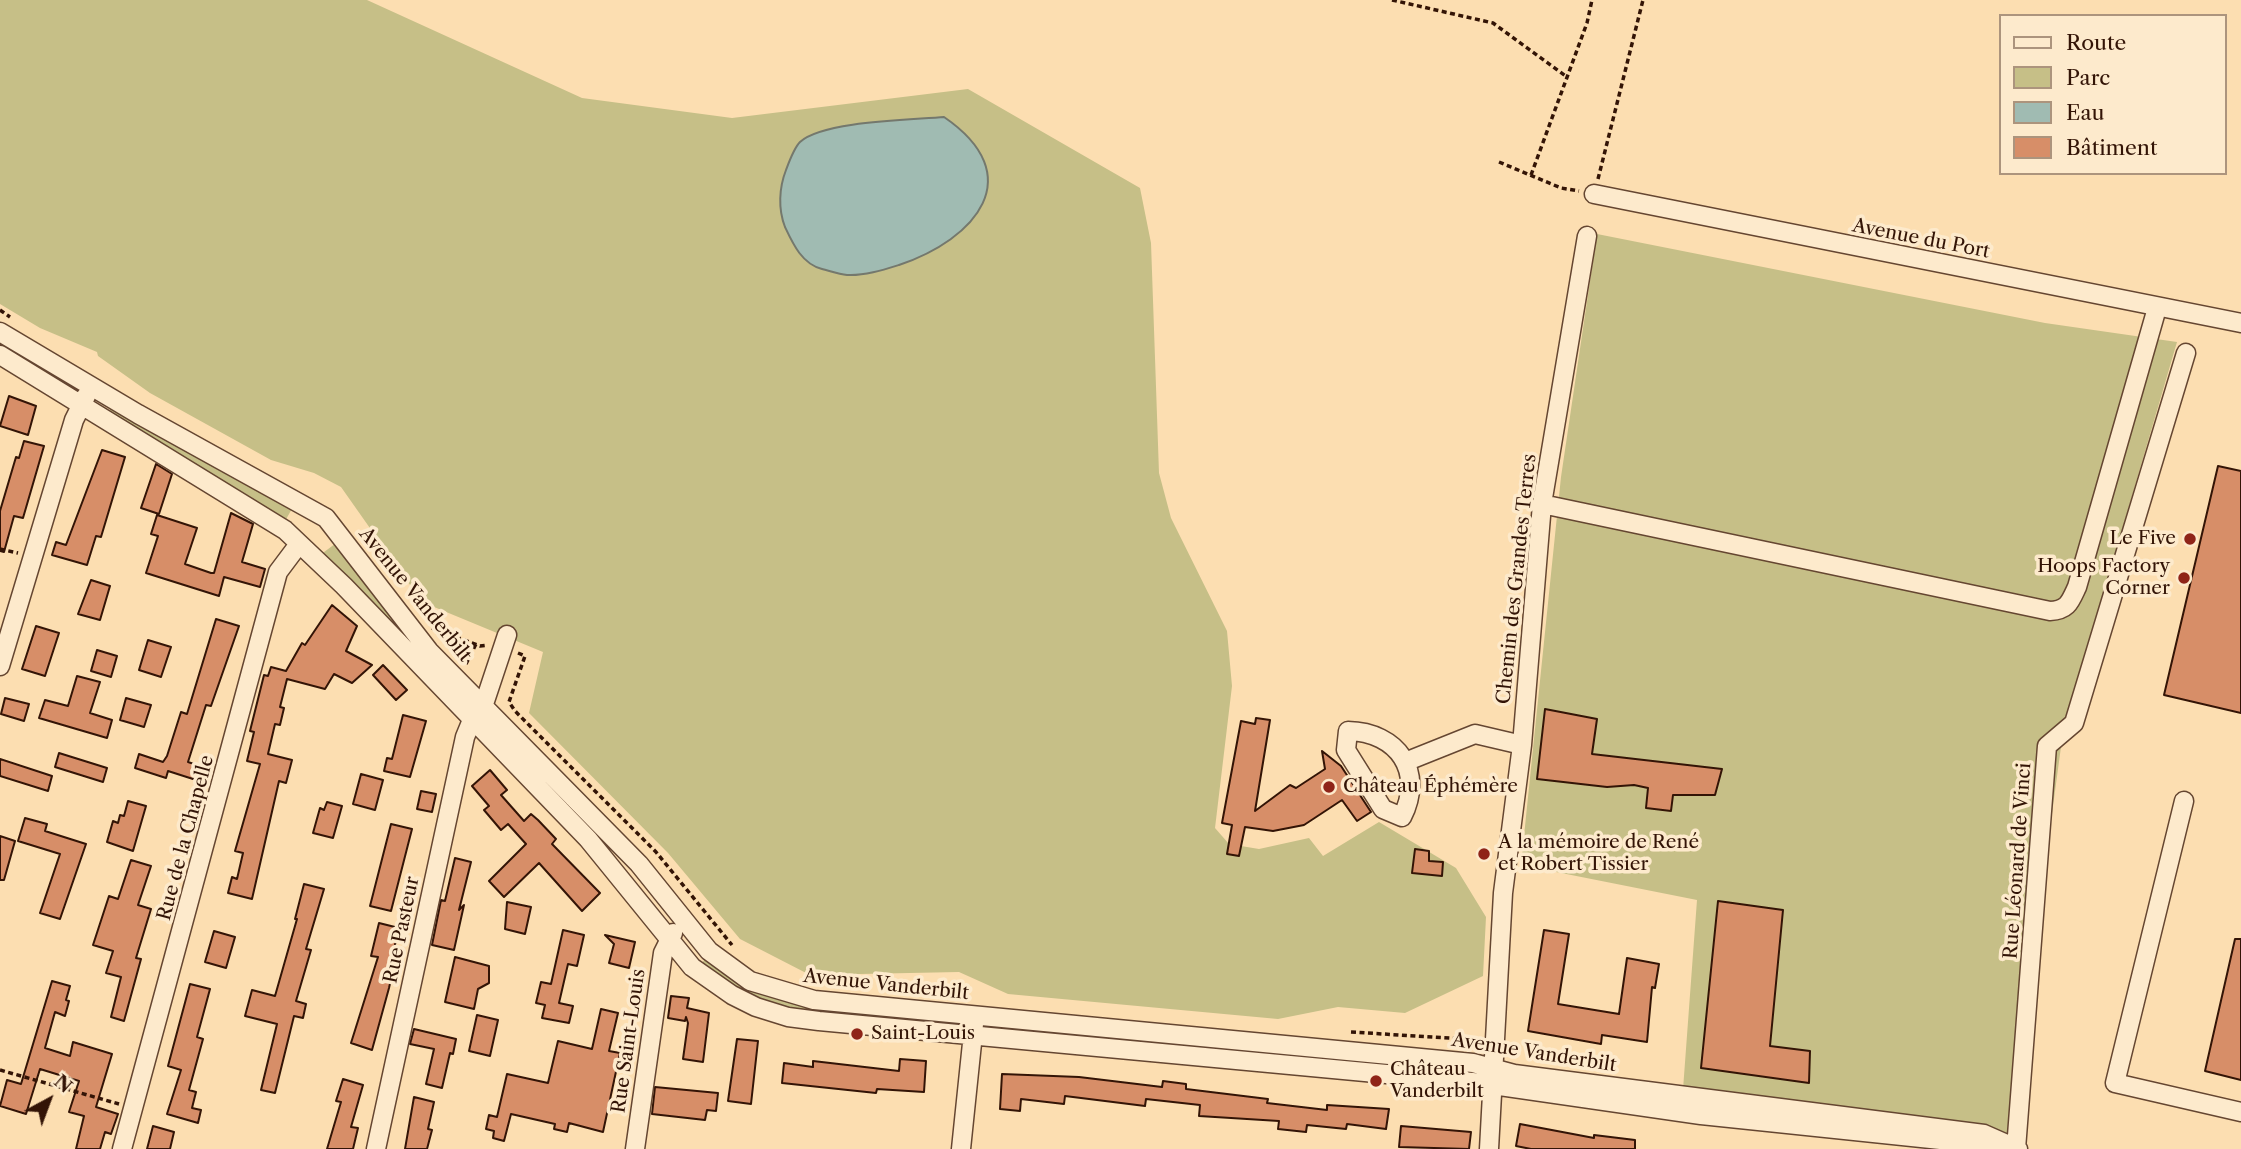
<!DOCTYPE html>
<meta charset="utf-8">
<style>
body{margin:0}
#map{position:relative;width:2241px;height:1149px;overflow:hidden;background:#fcdeb1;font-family:"Libre Caslon Text",serif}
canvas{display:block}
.legend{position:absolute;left:1999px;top:14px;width:228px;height:161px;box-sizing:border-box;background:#fdeacc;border:2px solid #ac947d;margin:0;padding:9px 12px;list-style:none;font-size:21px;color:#331406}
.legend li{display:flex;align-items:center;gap:14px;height:35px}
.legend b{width:35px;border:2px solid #ac947d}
.north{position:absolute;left:14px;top:1065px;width:70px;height:70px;-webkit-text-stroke:5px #fdeacc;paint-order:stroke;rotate:41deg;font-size:19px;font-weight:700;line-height:28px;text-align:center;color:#331406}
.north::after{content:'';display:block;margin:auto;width:24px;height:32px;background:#331406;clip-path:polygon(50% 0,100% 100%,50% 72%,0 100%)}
</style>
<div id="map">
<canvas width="2241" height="1149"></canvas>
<ul class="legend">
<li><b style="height:9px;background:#fdeacc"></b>Route</li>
<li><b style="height:19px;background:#c6bf87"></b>Parc</li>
<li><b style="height:19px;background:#a0bbb2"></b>Eau</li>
<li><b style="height:19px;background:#d78e68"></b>Bâtiment</li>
</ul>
<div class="north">N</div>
</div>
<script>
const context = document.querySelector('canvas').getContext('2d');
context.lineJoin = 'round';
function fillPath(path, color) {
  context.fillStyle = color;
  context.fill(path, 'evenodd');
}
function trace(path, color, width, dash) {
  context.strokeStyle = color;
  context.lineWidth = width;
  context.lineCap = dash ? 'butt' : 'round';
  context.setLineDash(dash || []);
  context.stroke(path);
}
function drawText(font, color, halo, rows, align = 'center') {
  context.font = font + ' "Libre Caslon Text",serif';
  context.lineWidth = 7;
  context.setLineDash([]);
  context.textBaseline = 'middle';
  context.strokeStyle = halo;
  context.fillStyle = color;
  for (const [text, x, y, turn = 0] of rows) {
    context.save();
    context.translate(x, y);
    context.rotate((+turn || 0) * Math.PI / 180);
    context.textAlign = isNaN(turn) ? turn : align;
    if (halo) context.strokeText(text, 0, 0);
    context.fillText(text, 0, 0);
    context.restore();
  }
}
const green = new Path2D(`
 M0,0H367L582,98L732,118L968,89L1140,188L1151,243L1159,473L1171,518L1227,631L1232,686L1215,828L1229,844L1259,849L1309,838L1323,856L1379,822L1456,868L1486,917L1483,976L1405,1013L1338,1007L1278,1019L1008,994L959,972L810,975L740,939L668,853L529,713L543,652L422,602L341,487L314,473L271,460L150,393L98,356L97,352L40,328L0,304Z
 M1597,234L2045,323L2177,342L2063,732L2007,1147L1682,1103L1697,900L1521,865L1561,477Z
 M112,406L294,505L284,523L107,415Z
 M339,541L443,682L320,555Z
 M707,957L723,971L925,1016L924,1025L810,1015L766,1006L700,965Z`);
const water = new Path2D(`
 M944,117C1030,176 976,239 899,265C883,270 864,276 847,275C839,274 830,271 822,269C802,264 793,244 785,227C778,209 779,188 786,170C789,162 794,148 800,142C823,121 911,120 944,117Z`);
const building = new Path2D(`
 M9,396L36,406L28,435L0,426Z
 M24,441L44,446L23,518L14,516L4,552L0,551V511L16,457L19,458Z
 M102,450L125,457L101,537L96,536L87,565L52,555L56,542L66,545Z
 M156,464L172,474L159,514L141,508Z
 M2218,466L2241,471V713L2164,695Z
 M231,513L253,524L242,562L265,569L260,587L224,577L219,596L146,573L158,536L151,534L157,515L197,528L185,564L211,573H214Z
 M91,580L110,586L100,620L78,614Z
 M332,605L357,626L346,651L372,665L352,683L334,674L325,689L287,679L280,707L284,708L280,725L275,724L268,754L292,760L286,783L279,781L252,899L228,893L232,877L237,879L243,853L235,851L260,764L247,761L254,732L250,731L264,675L268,676L271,667L286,671L302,643L305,645Z
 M216,619L239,626L211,706L206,705L188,762L197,765L193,779L168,771L166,778L135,768L139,754L163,762L167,756L181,712L187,714Z
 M36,626L59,633L45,676L22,669Z
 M148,640L171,647L161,677L139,670Z
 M97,650L117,656L111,677L91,671Z
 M383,665L407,690L396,700L373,675Z
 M77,676L100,682L90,713L112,720L107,738L39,718L45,700L68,706Z
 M5,698L29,704L24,721L1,714Z
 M126,698L151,705L144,727L120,720Z
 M1545,709L1597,719L1592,754L1722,769L1715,795H1673L1671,811L1646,808L1648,788L1634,785L1607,787L1537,779Z
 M403,715L426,721L410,777L384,771L387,758L392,759Z
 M1256,718L1270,720L1255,811L1290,785L1296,788L1325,769L1322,751L1341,766L1371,812L1357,821L1342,800L1304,825L1273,831L1245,827L1239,856L1227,854L1232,825L1222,823L1241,721L1255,724Z
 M59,753L107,768L103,782L55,767Z
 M0,759L52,776L48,791L0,776Z
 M490,770L507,790L501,795L524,821L531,814L538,820L556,839L552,844L600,893L582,911L539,863L504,897L489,881L526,844L508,824L501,830L484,810L489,806L472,786Z
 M361,774L383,780L375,810L353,804Z
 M421,791L436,794L432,812L417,809Z
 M128,801L146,806L133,851L107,842L113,821L118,823L120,815L124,816Z
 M327,802L342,806L333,838L313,833L320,808L324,810Z
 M25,818L47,824L45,831L86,844L60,919L40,913L60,854L18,841Z
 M391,824L412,829L391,911L370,906Z
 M0,836L15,841L4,880H0Z
 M1415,849L1429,851V861L1443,862L1442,876L1412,873Z
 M455,858L471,862L459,910L464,905L454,950L432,945L441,900L445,901Z
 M131,860L151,866L138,905L151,909L136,958L141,959L124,1021L111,1017L121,977L106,973L113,951L93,945L109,896L118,899Z
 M304,884L324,889L306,949L311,950L296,1001L306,1004L303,1018L294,1016L275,1093L261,1090L277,1024L245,1016L252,990L275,996L297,919H295Z
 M1718,901L1783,910L1770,1046L1810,1051L1809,1083L1701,1068Z
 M507,902L531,907L525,934L505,929Z
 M379,923L399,928L387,978L391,979L389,988L372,1050L351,1043L378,957L371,956Z
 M563,930L584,935L577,966L568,964L559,1003L573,1006L569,1023L542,1018L545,1005L536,1003L541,982L551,984Z
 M1544,930L1569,934L1558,1004L1619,1014L1627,958L1659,964L1655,988L1652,987L1647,1042L1602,1035L1601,1044L1528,1031Z
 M214,931L235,937L226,968L205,962Z
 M605,935L635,942L629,968L609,963L614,944Z
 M2235,939H2241V1080L2205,1071Z
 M455,957L489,966V983L478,989L474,1009L445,1002Z
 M52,981L70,986L66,1000L69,1001L65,1016L55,1012L45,1048L70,1056L73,1042L112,1054L96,1107L118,1114L111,1134L105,1132L100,1149H76L84,1116L69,1112L79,1081L40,1069L26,1114L0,1106L7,1080L21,1084Z
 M190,984L210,989L197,1037L203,1039L189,1090L196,1092L192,1108L201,1110L198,1123L167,1114L181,1070L168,1066Z
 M671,996L689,998L687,1008L709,1013L703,1062L683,1059L688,1023L686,1017L685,1021L668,1018Z
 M601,1009L618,1013L609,1051L620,1053L603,1132L569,1123L567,1132L554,1129L555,1124L511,1114L504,1141L493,1138L494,1131L486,1129L489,1115L497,1117L507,1074L548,1083L558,1041L592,1049Z
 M477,1015L498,1020L490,1056L469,1051Z
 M414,1029L456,1039L453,1054L450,1053L442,1088L426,1084L434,1049L410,1044Z
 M737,1039L758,1041L751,1104L728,1101Z
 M900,1059L926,1061L924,1092L877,1089L876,1093L782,1083L784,1063L813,1067V1061L899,1071Z
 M1002,1074L1079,1077L1162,1087L1163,1081L1186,1084V1089L1268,1099L1267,1103L1327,1110V1105L1389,1109L1386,1129L1347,1124L1346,1129L1307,1125L1306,1132L1278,1129L1279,1121L1199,1116L1200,1105L1146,1099L1145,1106L1065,1096L1064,1104L1021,1099L1020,1111L1000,1109Z
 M343,1079L363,1085L351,1127L358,1128L353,1149H327L341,1102L336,1101Z
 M655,1087L718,1093L716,1111L707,1110L705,1120L652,1114Z
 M414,1097L434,1102L428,1129L432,1130L427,1149H405Z
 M1520,1124L1594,1138V1135L1635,1140V1149H1531L1516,1146Z
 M153,1126L174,1132L170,1149H147Z
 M1401,1126L1471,1132L1469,1149L1399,1147Z`);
const path = new Path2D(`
 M1392,0L1493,23L1567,77
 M1499,162L1561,188L1579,191
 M1531,175L1587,23L1592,0
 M1598,179L1643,0
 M0,310L10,317
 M0,549L18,553
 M432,628L480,646L488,645
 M518,653L525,656L509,702L515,711L656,852L732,945
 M466,664L476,644
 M1351,1032L1480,1040
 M0,1070L119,1104`);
const minor = new Path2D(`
 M1594,194L2241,323
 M0,332L138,414L326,518L429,651L639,864L709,951L750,981L814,1000L1473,1063L1514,1074L1984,1134L2018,1149
 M0,355L285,530L344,586L588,839L692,967L732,995L756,1007L788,1017L819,1021L1472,1082L1701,1115L2007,1147
 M1542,504L2050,611C2068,610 2070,602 2077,587L2157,308
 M0,666L74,420L86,396
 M1348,731C1398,732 1425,772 1402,817L1383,809L1346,750Z
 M1405,762L1475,734L1522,745
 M2184,801L2115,1083L2241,1112
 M122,1149L278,572L299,544
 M376,1149L465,737L472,720L483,707L507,635
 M635,1149L663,953L673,933
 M961,1149L974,1024
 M1489,1149L1503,893L1522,745L1542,504L1587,236
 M2016,1149L2047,746L2074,723L2186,353`);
const markers = [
 [2190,539,7,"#8f2418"],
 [2184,578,7,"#8f2418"],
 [1329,787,7,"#8f2418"],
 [1484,854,7,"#8f2418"],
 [857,1034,7,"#8f2418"],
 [1376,1081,7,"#8f2418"]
];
const streetNames = [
 ["Avenue du Port",1921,239,11],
 ["Chemin des Grandes Terres",1517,579,-84],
 ["Avenue Vanderbilt",415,595,51],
 ["Rue de la Chapelle",186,838,-75],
 ["Rue Léonard de Vinci",2018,861,-86],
 ["Rue Pasteur",402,930,-78],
 ["Avenue Vanderbilt",886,985,6],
 ["Rue Saint-Louis",629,1041,-82],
 ["Avenue Vanderbilt",1534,1053,9]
];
const poiNames = [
 ["Le Five",2176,539,"right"],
 ["Hoops Factory",2170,567,"right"],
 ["Corner",2170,589,"right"],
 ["Château Éphémère",1343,787],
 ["A la mémoire de René",1498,843],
 ["et Robert Tissier",1498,865],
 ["Saint-Louis",871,1034],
 ["Château",1390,1070],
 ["Vanderbilt",1390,1092]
];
fillPath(green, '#c6bf87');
fillPath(water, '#a0bbb2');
trace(water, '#74786d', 2);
fillPath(building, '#d78e68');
trace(building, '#331406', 2);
trace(minor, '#654631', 21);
trace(path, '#331406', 3.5, [5, 3.5]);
trace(minor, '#fdeacc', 18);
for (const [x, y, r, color] of markers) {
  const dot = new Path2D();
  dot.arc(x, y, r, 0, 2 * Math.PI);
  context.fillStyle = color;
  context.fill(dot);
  trace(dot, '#fdeacc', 2.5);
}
drawText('19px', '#331406', '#fdeacc', streetNames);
drawText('19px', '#331406', '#fdeacc', poiNames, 'left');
</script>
